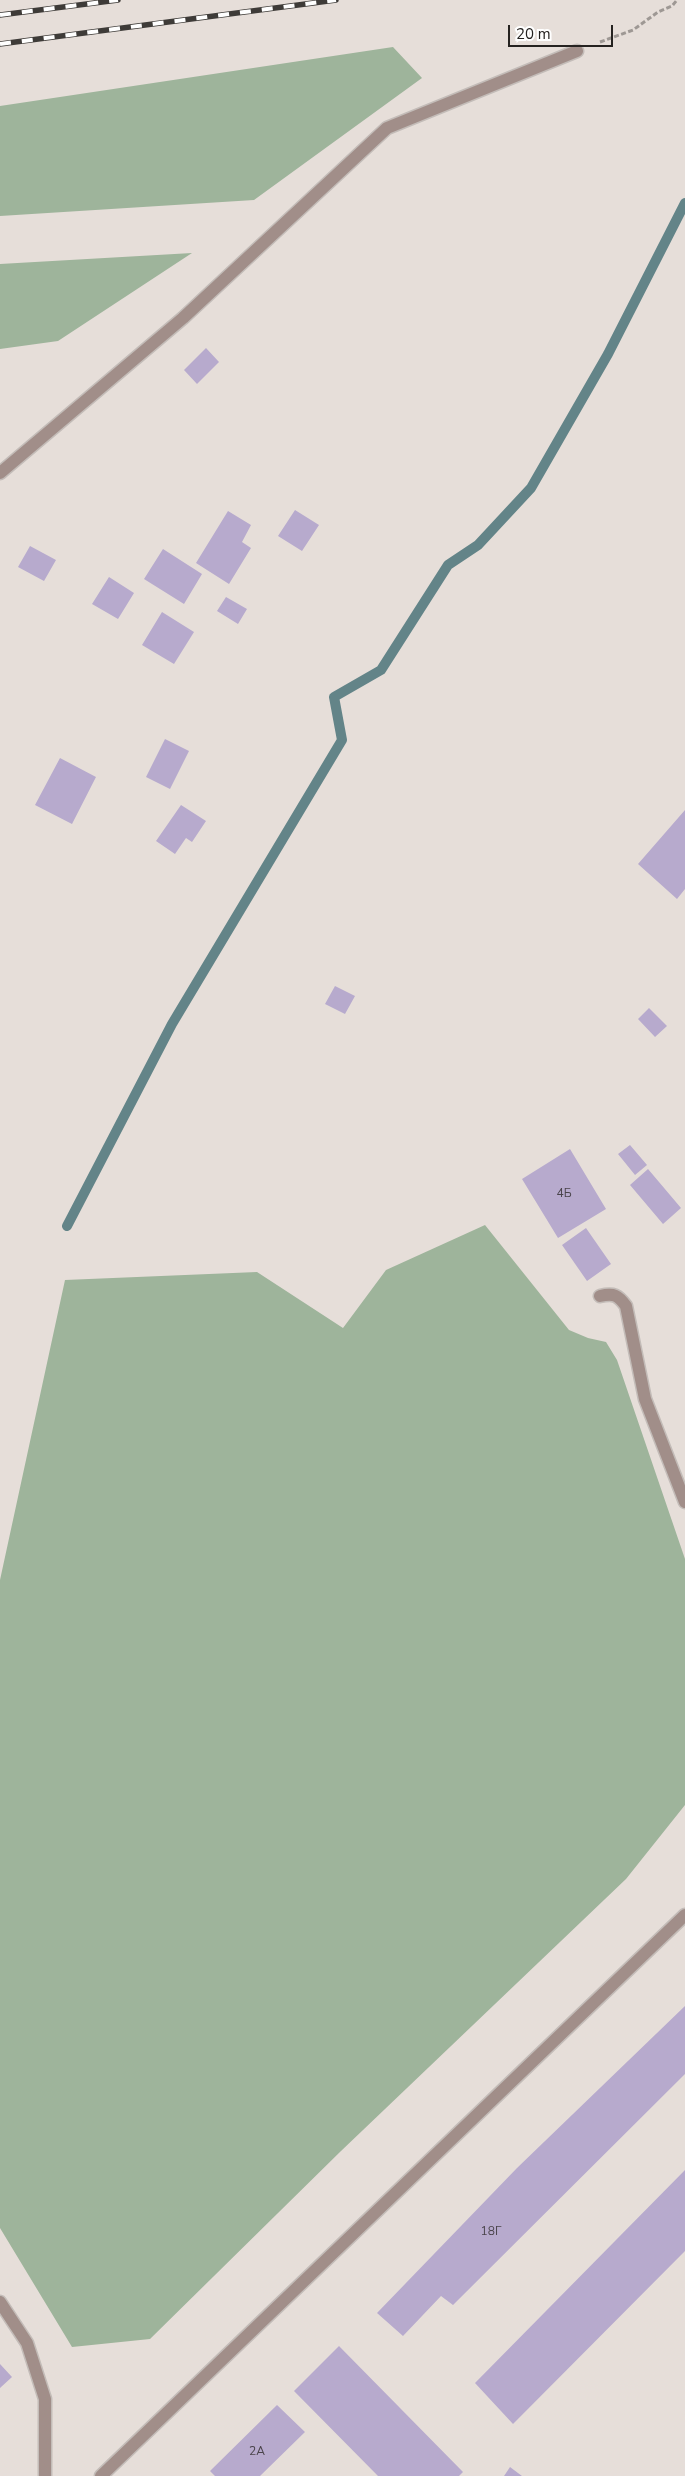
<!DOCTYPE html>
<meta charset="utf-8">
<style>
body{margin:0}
#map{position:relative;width:685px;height:2476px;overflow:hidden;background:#e6ded9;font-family:"Nunito Sans",sans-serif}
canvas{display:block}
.scale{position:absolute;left:508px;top:25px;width:105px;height:22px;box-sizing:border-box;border:2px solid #252220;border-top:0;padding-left:6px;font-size:15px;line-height:18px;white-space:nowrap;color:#252220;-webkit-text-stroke:4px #fff;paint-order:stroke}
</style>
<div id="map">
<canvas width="685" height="2476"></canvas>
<div class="scale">20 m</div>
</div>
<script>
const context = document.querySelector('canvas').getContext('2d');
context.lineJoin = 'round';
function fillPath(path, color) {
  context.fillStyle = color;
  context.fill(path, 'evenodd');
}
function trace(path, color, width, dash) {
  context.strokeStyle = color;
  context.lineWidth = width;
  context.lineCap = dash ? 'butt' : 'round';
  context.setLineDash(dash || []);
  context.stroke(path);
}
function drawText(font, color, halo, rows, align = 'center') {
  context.font = font + ' "Nunito Sans",sans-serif';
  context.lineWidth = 4.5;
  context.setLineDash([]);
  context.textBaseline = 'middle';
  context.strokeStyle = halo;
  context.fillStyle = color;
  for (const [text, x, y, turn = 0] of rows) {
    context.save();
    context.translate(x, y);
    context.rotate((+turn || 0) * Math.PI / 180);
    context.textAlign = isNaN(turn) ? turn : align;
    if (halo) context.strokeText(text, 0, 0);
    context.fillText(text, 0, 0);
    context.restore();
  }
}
const green = new Path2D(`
 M393,47L422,78L254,200L0,216V106Z
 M192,253L58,341L0,349V264Z
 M485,1225L569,1330L588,1338L606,1342L617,1360L685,1559V1805L626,1879L341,2151L150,2339L72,2347L0,2228V1580L65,1280L257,1272L343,1328L386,1270Z`);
const stream = new Path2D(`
 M67,1226L172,1024L342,740L334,697L381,670L448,565L478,545L531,488L608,354L685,203`);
const building = new Path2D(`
 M206,348L219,362L197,384L184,370Z
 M295,510L319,525L302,551L278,536Z
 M228,511L251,525L242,542L251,548L229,584L196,563Z
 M30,546L56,560L44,581L18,567Z
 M163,549L202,574L184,604L144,579Z
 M109,577L134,593L118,619L92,604Z
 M226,597L247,609L238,624L217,611Z
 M162,612L194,632L174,664L142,645Z
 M165,739L189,751L170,789L146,777Z
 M60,758L96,777L72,824L35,805Z
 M181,805L206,821L192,842L186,838L175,854L156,841Z
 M685,810V889L677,899L638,864Z
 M335,986L355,996L345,1014L325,1004Z
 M649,1008L667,1026L655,1037L638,1019Z
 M630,1145L647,1165L635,1175L618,1154Z
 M570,1149L606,1209L558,1238L522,1179Z
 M648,1169L681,1208L663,1224L630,1185Z
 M586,1228L611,1264L587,1281L562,1245Z
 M685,2006V2074L453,2305L441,2296L403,2336L377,2313L517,2168Z
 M685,2170V2251L513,2424L475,2383Z
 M339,2346L463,2472L459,2476H378L294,2391Z
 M0,2364L12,2377L0,2388Z
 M277,2405L305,2432L260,2476H215L210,2471Z
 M510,2467L522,2476H504Z`);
const path = new Path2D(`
 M600,42L633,30L658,12L672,6L677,0`);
const minor = new Path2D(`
 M0,473L183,318L387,128L577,51
 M600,1296C614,1293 618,1295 626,1306L645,1399L685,1502
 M0,2302L27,2343L45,2399V2476
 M101,2476L685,1915`);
const rail = new Path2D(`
 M0,15L118,0
 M0,44L336,0`);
const numberNames = [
 ["4Б",564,1194],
 ["18Г",491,2232],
 ["2А",257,2452]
];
fillPath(green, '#9eb49b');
trace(stream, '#638488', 10);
fillPath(building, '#b7aacd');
trace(minor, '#c3bcb8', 15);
trace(path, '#9e9894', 3, [5, 2.5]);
trace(minor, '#a18e89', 12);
trace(rail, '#3e3b38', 5.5);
trace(rail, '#fff', 4, [11]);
drawText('12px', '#4a444b', null, numberNames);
</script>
